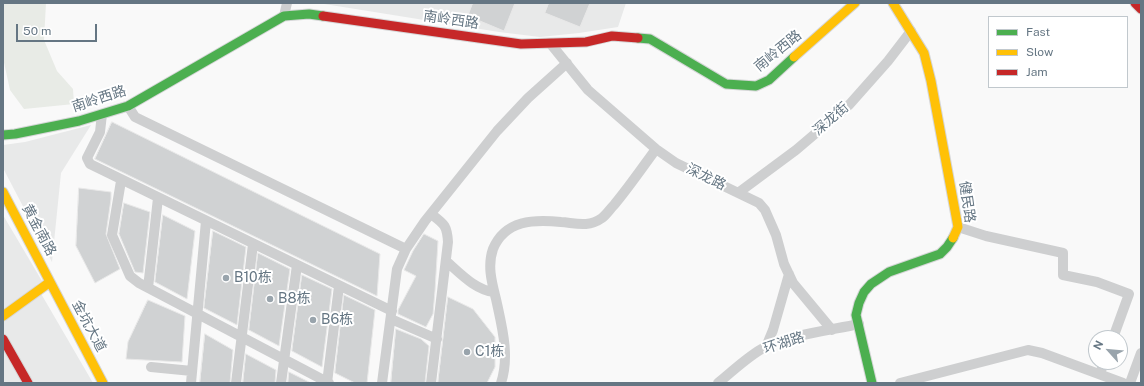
<!DOCTYPE html>
<meta charset="utf-8">
<style>
body{margin:0}
#map{position:relative;width:1144px;height:386px;overflow:hidden;background:#f9f9f9;font-family:"Public Sans",sans-serif}
canvas{display:block}
.frame{position:absolute;inset:0;border:4px solid #657683;pointer-events:none}
.legend{position:absolute;left:988px;top:16px;width:140px;height:72px;box-sizing:border-box;background:#fff;border:1px solid #c1c8cd;margin:0;padding:5px 7px;list-style:none;font-size:12px;color:#657683}
.legend li{display:flex;align-items:center;gap:8px;height:20px}
.legend b{width:20px;border:1px solid #c1c8cd}
.north{position:absolute;left:1088px;top:330px;width:40px;height:40px;box-sizing:border-box;background:#fff;border:1px solid #c1c8cd;border-radius:50%;rotate:297deg;font-size:11px;font-weight:700;line-height:16px;text-align:center;color:#657683}
.north::after{content:'';display:block;margin:auto;width:14px;height:18px;background:#99a4ac;clip-path:polygon(50% 0,100% 100%,50% 72%,0 100%)}
.scale{position:absolute;left:16px;top:24px;width:81px;height:18px;box-sizing:border-box;border:2px solid #657683;border-top:0;padding-left:5px;font-size:12px;line-height:14px;white-space:nowrap;color:#657683;-webkit-text-stroke:3px #fff;paint-order:stroke}
</style>
<div id="map">
<canvas width="1144" height="386"></canvas>
<div class="frame"></div>
<ul class="legend">
<li><b style="height:5px;background:#4caf50"></b>Fast</li>
<li><b style="height:5px;background:#ffc107"></b>Slow</li>
<li><b style="height:5px;background:#c62828"></b>Jam</li>
</ul>
<div class="north">N</div>
<div class="scale">50 m</div>
</div>
<script>
const context = document.querySelector('canvas').getContext('2d');
context.lineJoin = 'round';
function fillPath(path, color) {
  context.fillStyle = color;
  context.fill(path, 'evenodd');
}
function trace(path, color, width, dash) {
  context.strokeStyle = color;
  context.lineWidth = width;
  context.lineCap = dash ? 'butt' : 'round';
  context.setLineDash(dash || []);
  context.stroke(path);
}
function drawText(font, color, halo, rows, align = 'center') {
  context.font = font + ' "Public Sans","Noto Sans SC",sans-serif';
  context.lineWidth = 4;
  context.setLineDash([]);
  context.textBaseline = 'middle';
  context.strokeStyle = halo;
  context.fillStyle = color;
  for (const [text, x, y, turn = 0] of rows) {
    context.save();
    context.translate(x, y);
    context.rotate((+turn || 0) * Math.PI / 180);
    context.textAlign = isNaN(turn) ? turn : align;
    if (halo) context.strokeText(text, 0, 0);
    context.fillText(text, 0, 0);
    context.restore();
  }
}
const built = new Path2D(`
 M318,3H626L618,27L579,33L540,37L499,32Z
 M91,125L61,173L52,262L3,168V145L25,142Z
 M3,215L42,281L36,285L93,383H3Z`);
const green = new Path2D(`
 M3,3H46L44,40L57,71L73,89L74,104L24,109L10,90L3,58Z`);
const building = new Path2D(`
 M473,3H515L504,31L468,16Z
 M549,3H590L580,27L545,13Z
 M112,122L380,254L377,296L95,159Z
 M79,188L111,192V199L106,234L120,269L95,283L76,246Z
 M124,203L150,212L143,273L135,272L119,234Z
 M163,215L195,231L187,299L155,282Z
 M213,231L246,247L237,325L204,308Z
 M424,234L438,241L435,291L433,314L426,327L398,314V310L416,276L404,270L413,251Z
 M258,253L290,269L279,346L249,330Z
 M302,275L332,289L322,367L292,351Z
 M344,295L375,310L367,383H355L335,373Z
 M448,297L473,309L495,337V367L487,383H438Z
 M148,300L185,316L182,362L126,359L128,342Z
 M396,329L421,339L429,346L425,383H391Z
 M205,334L233,350L230,383H200Z
 M246,354L276,370L275,383H243Z
 M289,372L311,383H288Z`);
const street = new Path2D(`
 M284,16L287,3
 M550,43L588,90L656,149L676,163L759,203L765,210L776,235L784,264L793,283L832,330
 M128,106L135,117L406,249
 M102,114L100,132L87,158L90,164L392,311
 M121,181L112,235L130,276L139,283L329,383
 M738,193L796,150L849,105L888,61L911,31
 M431,214C444,224 447,225 448,242L431,383
 M958,227L986,236L1063,253V275L1097,282L1129,294L1113,338
 M446,261C460,273 475,290 494,292
 M148,288L158,198
 M391,319L437,339
 M766,347L773,330L789,274
 M151,367L192,371
 M1100,374L1104,362
 M191,383L206,221
 M236,383L253,244
 M281,383L297,265
 M327,383L339,286
 M382,383L397,269L406,249L425,221L497,131L528,98L567,63
 M501,383C510,356 502,327 496,299C492,283 487,266 493,249C505,220 534,219 561,222C575,223 588,228 602,218C606,215 610,209 614,205C629,187 642,168 656,149
 M718,383C733,371 748,356 765,347C790,335 831,330 859,324
 M900,383L1028,350L1042,353L1123,383
 M1130,383L1141,353`);
const fast = new Path2D(`
 M638,38L650,39L726,84L756,86L769,80L794,57
 M3,135L15,134L79,121L128,106L284,16L309,14L323,16
 M872,383L856,315L859,303L864,292L871,284L889,272L940,254L947,247L953,238`);
const slow = new Path2D(`
 M893,3L924,53L931,81L958,227L953,238
 M794,57L855,3
 M3,192L103,383
 M3,316L50,282`);
const jam = new Path2D(`
 M1135,3L1141,9
 M323,16L521,44L586,42L612,36L638,38
 M3,339L28,383`);
const markers = [
 [226,278,4,"#99a4ac"],
 [270,299,4,"#99a4ac"],
 [313,320,4,"#99a4ac"],
 [467,352,4,"#99a4ac"]
];
const streetNames = [
 ["南岭西路",451,20,8],
 ["南岭西路",778,51,-39],
 ["南岭西路",99,99,-18],
 ["深龙街",831,119,-41],
 ["深龙路",706,177,26],
 ["健民路",967,202,82],
 ["黄金南路",39,230,62],
 ["金坑大道",89,326,62],
 ["环湖路",784,343,-18]
];
const poiNames = [
 ["B10栋",234,278],
 ["B8栋",278,299],
 ["B6栋",321,320],
 ["C1栋",475,352]
];
fillPath(built, '#e8e9e9');
fillPath(green, '#e8ebe6');
fillPath(building, '#d0d2d3');
trace(building, '#e8e8e8', 1);
trace(fast, '#d5d6d7', 11);
trace(slow, '#d5d6d7', 11);
trace(jam, '#d5d6d7', 11);
trace(street, '#cecfd0', 10);
trace(fast, '#4caf50', 9);
trace(slow, '#ffc107', 9);
trace(jam, '#c62828', 9);
for (const [x, y, r, color] of markers) {
  const dot = new Path2D();
  dot.arc(x, y, r, 0, 2 * Math.PI);
  context.fillStyle = color;
  context.fill(dot);
  trace(dot, '#fff', 1.5);
}
drawText('14px', '#657683', '#fff', streetNames);
drawText('14px', '#657683', '#fff', poiNames, 'left');
</script>
